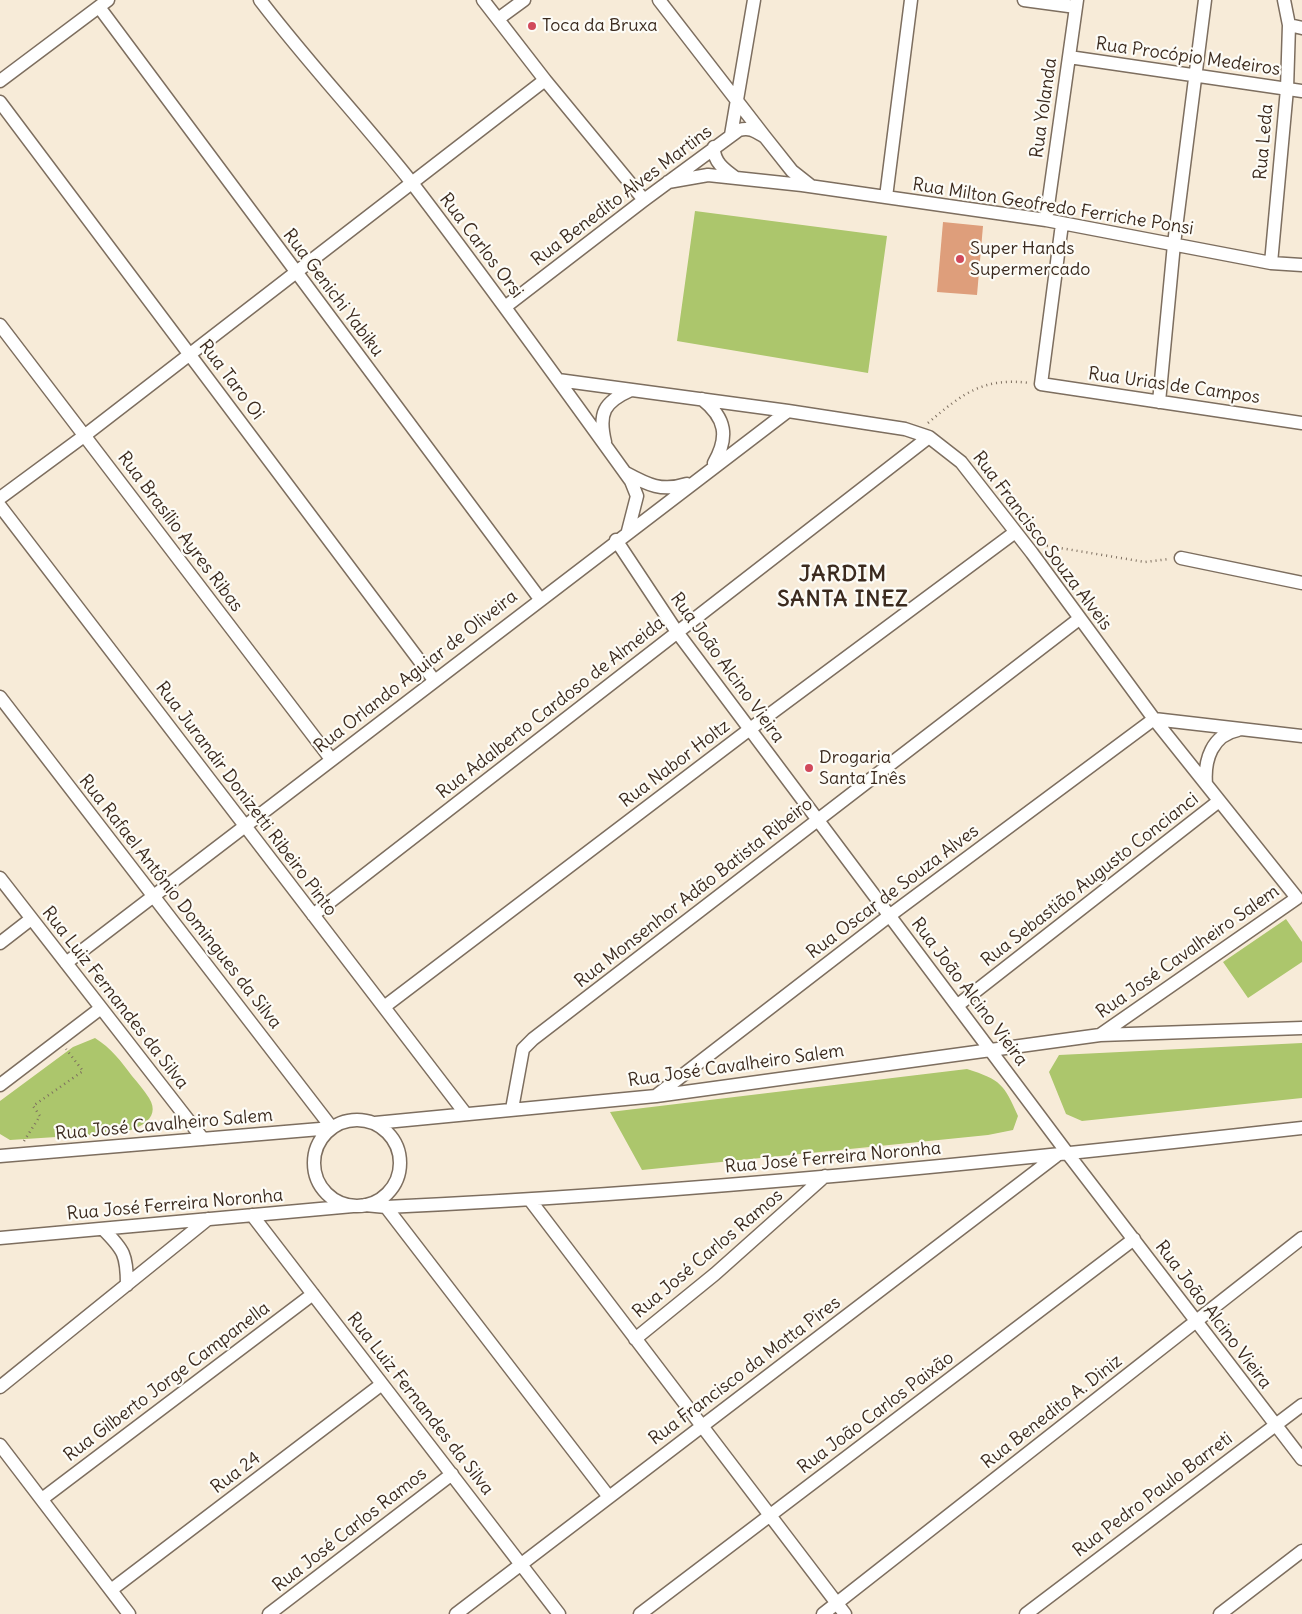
<!DOCTYPE html>
<meta charset="utf-8">
<style>
body{margin:0}
canvas{display:block;background:#f7ebd8}
</style>
<canvas width="1302" height="1614"></canvas>
<script>
const context = document.querySelector('canvas').getContext('2d');
context.lineJoin = 'round';
function fillPath(path, color) {
  context.fillStyle = color;
  context.fill(path, 'evenodd');
}
function trace(path, color, width, dash) {
  context.strokeStyle = color;
  context.lineWidth = width;
  context.lineCap = dash ? 'butt' : 'round';
  context.setLineDash(dash || []);
  context.stroke(path);
}
function drawText(font, color, halo, rows, align = 'center') {
  context.font = font + ' Delius,sans-serif';
  context.lineWidth = 4.5;
  context.setLineDash([]);
  context.textBaseline = 'middle';
  context.strokeStyle = halo;
  context.fillStyle = color;
  for (const [text, x, y, turn = 0] of rows) {
    context.save();
    context.translate(x, y);
    context.rotate((+turn || 0) * Math.PI / 180);
    context.textAlign = isNaN(turn) ? turn : align;
    if (halo) context.strokeText(text, 0, 0);
    context.fillText(text, 0, 0);
    context.restore();
  }
}
const green = new Path2D(`
 M695,211L887,236L868,373L677,341Z
 M1286,919L1302,942V962L1248,998L1223,962Z
 M95,1038C111,1048 121,1061 132,1076C138,1083 144,1090 149,1098C163,1120 134,1131 118,1133L10,1140L0,1134V1101L73,1047Z
 M1302,1043V1098L1082,1121L1066,1114L1049,1072L1059,1055Z
 M967,1069C1001,1080 1004,1084 1018,1116L1013,1130L988,1135L642,1170L610,1112Z`);
const building = new Path2D(`
 M943,222L983,226L977,295L937,292Z`);
const path = new Path2D(`
 M928,423C962,394 983,377 1030,383
 M1042,545L1145,562L1169,559
 M24,1141L40,1116L33,1106L83,1071L66,1049`);
const street = new Path2D(`
 M260,0C308,63 363,121 412,183C487,281 559,381 631,481L637,496L628,531
 M483,0L545,80L644,200
 M659,0L765,137L792,171L811,186
 M1024,0L1076,7
 M1284,0L1289,25L1302,28
 M99,7L540,599
 M498,19L524,0
 M1069,57L1302,91
 M0,81L108,0
 M0,102L434,680
 M731,135L754,0
 M714,147C713,162 725,170 736,178
 M668,182L708,175L802,185L1046,220L1271,263L1302,265
 M886,197L911,0
 M1046,220L1077,0
 M1062,224L1041,384L1302,423
 M1271,263L1287,89L1289,25
 M505,307L644,200L739,130C750,127 755,131 765,137
 M0,325L331,759
 M558,380L788,411L905,429L929,437L961,462L1032,553L1154,719L1297,898L1100,1035
 M702,399C726,418 729,437 714,463
 M1159,402L1174,244L1205,0
 M605,442C598,413 604,402 631,390
 M626,473C648,485 662,492 687,484
 M0,498L84,436L545,80
 M0,506L465,1113
 M616,540L677,632L1068,1154L1302,1459
 M1181,558L1302,583
 M0,697L332,1128
 M1206,784C1204,760 1212,735 1238,730
 M0,878L203,1139
 M313,915L929,437
 M0,943L31,919
 M66,963L788,411
 M958,1005L1219,801
 M384,1007L750,729L1014,533
 M0,1085L101,1008
 M657,1095L889,916L1154,719L1302,736
 M512,1109L523,1049L533,1039L1079,619
 M314 1163a43 43 0 1 1 86 0a43 43 0 1 1-86 0Z
 M375,1123L656,1096L1100,1035L1302,1028
 M0,1156L332,1128
 M530,1200L845,1614
 M365,1205L386,1207C692,1193 997,1162 1302,1128
 M386,1207L609,1497
 M252,1215L559,1614
 M103,1229C124,1250 127,1255 127,1285
 M0,1238L353,1206
 M635,1339L715,1274L825,1176
 M0,1387L208,1219
 M0,1445L129,1614
 M42,1499L313,1294
 M111,1590L382,1384
 M269,1614L452,1474
 M456,1614L1056,1156
 M640,1614L1134,1239
 M823,1614L1302,1238
 M1026,1614L1302,1405
 M1220,1614L1302,1551`);
const markers = [
 [532,26,5,"#d1495b"],
 [960,259,5,"#d1495b"],
 [809,768,5,"#d1495b"]
];
const poiNames = [
 ["Toca da Bruxa",542,26],
 ["Super Hands",970,249],
 ["Supermercado",970,270],
 ["Drogaria",819,758],
 ["Santa Inês",819,779]
];
const streetNames = [
 ["Rua Procópio Medeiros",1188,57,8],
 ["Rua Yolanda",1044,108,-82],
 ["Rua Leda",1264,142,-85],
 ["Rua Benedito Alves Martins",622,196,-37],
 ["Rua Milton Geofredo Ferriche Ponsi",1053,207,9],
 ["Rua Carlos Orsi",481,246,53],
 ["Rua Genichi Yabiku",333,293,53],
 ["Rua Taro Oi",231,380,53],
 ["Rua Urias de Campos",1174,386,8],
 ["Rua Brasílio Ayres Ribas",180,532,53],
 ["Rua Francisco Souza Alveis",1042,541,53],
 ["Rua João Alcino Vieira",727,668,54],
 ["Rua Orlando Aguiar de Oliveira",416,672,-38],
 ["Rua Adalberto Cardoso de Almeida",551,708,-38],
 ["Rua Nabor Holtz",675,764,-37],
 ["Rua Jurandir Donizetti Ribeiro Pinto",246,799,53],
 ["Rua Sebastião Augusto Concianci",1090,880,-38],
 ["Rua Oscar de Souza Alves",893,892,-37],
 ["Rua Monsenhor Adão Batista Ribeiro",694,893,-38],
 ["Rua Rafael Antônio Domingues da Silva",180,902,52],
 ["Rua José Cavalheiro Salem",1188,952,-35],
 ["Rua João Alcino Vieira",969,992,53],
 ["Rua Luiz Fernandes da Silva",115,998,52],
 ["Rua José Cavalheiro Salem",736,1066,-8],
 ["Rua José Cavalheiro Salem",164,1125,-5],
 ["Rua José Ferreira Noronha",833,1158,-5],
 ["Rua José Ferreira Noronha",175,1205,-5],
 ["Rua José Carlos Ramos",708,1254,-40],
 ["Rua João Alcino Vieira",1213,1315,53],
 ["Rua Francisco da Motta Pires",745,1371,-37],
 ["Rua Gilberto Jorge Campanella",167,1382,-37],
 ["Rua Luiz Fernandes da Silva",420,1404,52],
 ["Rua Benedito A. Diniz",1052,1412,-38],
 ["Rua João Carlos Paixão",876,1413,-37],
 ["Rua 24",236,1473,-37],
 ["Rua Pedro Paulo Barreti",1153,1495,-37],
 ["Rua José Carlos Ramos",350,1530,-38]
];
const districtNames = [
 ["JARDIM",843,575],
 ["SANTA INEZ",843,600]
];
fillPath(green, '#acc66c');
fillPath(building, '#de9e7b');
trace(street, '#7d6e5f', 15);
trace(path, '#7d6e5f', 2.5, [1, 4]);
trace(street, '#fff', 12);
for (const [x, y, r, color] of markers) {
  const dot = new Path2D();
  dot.arc(x, y, r, 0, 2 * Math.PI);
  context.fillStyle = color;
  context.fill(dot);
  trace(dot, '#fdfcf7', 2);
}
drawText('18px', '#3b2a1e', '#fdfcf7', poiNames, 'left');
drawText('18px', '#3b2a1e', '#fdfcf7', streetNames);
context.letterSpacing = '1px';
drawText('bold 22px', '#3b2a1e', '#fdfcf7', districtNames);
context.letterSpacing = '0px';
</script>
